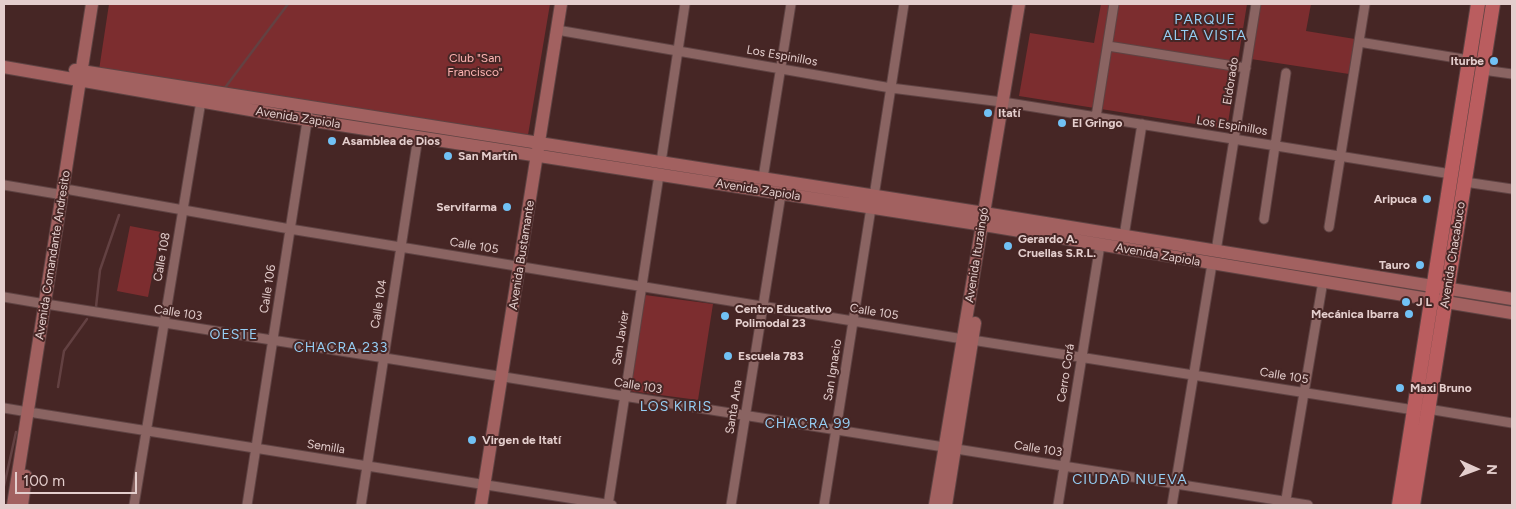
<!DOCTYPE html>
<meta charset="utf-8">
<style>
body{margin:0}
#map{position:relative;width:1516px;height:509px;overflow:hidden;background:#462625;font-family:Figtree,sans-serif}
canvas{display:block}
.frame{position:absolute;inset:0;border:5px solid #e4cecd;pointer-events:none}
.north{position:absolute;left:1451px;top:444px;width:50px;height:50px;-webkit-text-stroke:4px #462625;paint-order:stroke;rotate:92deg;font-size:14px;font-weight:700;line-height:20px;text-align:center;color:#e4cecd}
.north::after{content:'';display:block;margin:auto;width:18px;height:22px;background:#e4cecd;clip-path:polygon(50% 0,100% 100%,50% 72%,0 100%)}
.scale{position:absolute;left:15px;top:472px;width:122px;height:22px;box-sizing:border-box;border:2px solid #e4cecd;border-top:0;padding-left:6px;font-size:15px;line-height:18px;white-space:nowrap;color:#e4cecd;-webkit-text-stroke:4px #462625;paint-order:stroke}
</style>
<div id="map">
<canvas width="1516" height="509"></canvas>
<div class="frame"></div>
<div class="north">N</div>
<div class="scale">100 m</div>
</div>
<script>
const context = document.querySelector('canvas').getContext('2d');
context.lineJoin = 'round';
function fillPath(path, color) {
  context.fillStyle = color;
  context.fill(path, 'evenodd');
}
function trace(path, color, width, dash) {
  context.strokeStyle = color;
  context.lineWidth = width;
  context.lineCap = dash ? 'butt' : 'round';
  context.setLineDash(dash || []);
  context.stroke(path);
}
function drawText(font, color, halo, rows, align = 'center') {
  context.font = font + ' Figtree,sans-serif';
  context.lineWidth = 4;
  context.setLineDash([]);
  context.textBaseline = 'middle';
  context.strokeStyle = halo;
  context.fillStyle = color;
  for (const [text, x, y, turn = 0] of rows) {
    context.save();
    context.translate(x, y);
    context.rotate((+turn || 0) * Math.PI / 180);
    context.textAlign = isNaN(turn) ? turn : align;
    if (halo) context.strokeText(text, 0, 0);
    context.fillText(text, 0, 0);
    context.restore();
  }
}
const green = new Path2D(`
 M109,4H550L528,135L99,70Z
 M1101,4H1247L1227,129L1019,96L1030,33L1094,43Z
 M1259,4H1311L1306,31L1355,39L1349,74L1251,59Z
 M130,226L161,232L148,297L117,291Z
 M645,295L713,304L698,400L630,391Z`);
const stream = new Path2D(`
 M224,89L288,4
 M96,307L100,270L119,215
 M58,387L64,351L87,319
 M4,486L16,432`);
const street = new Path2D(`
 M557,30L891,88L1002,102
 M1359,42L1469,60
 M1108,46L1246,68
 M1483,70L1512,74
 M1009,103L1451,174
 M1096,117L1114,4
 M661,162L685,4
 M763,178L791,4
 M1465,182L1512,189
 M4,185L63,195
 M71,190L290,229L963,339
 M874,196L904,4
 M1264,219L1286,73
 M1329,227L1365,4
 M1124,236L1142,124
 M1216,251L1256,4
 M4,297L45,304
 M52,305L1308,505
 M972,340L1414,410
 M4,408L28,412
 M1428,409L1512,423
 M35,413L612,505
 M134,505L201,101
 M247,505L308,115
 M361,505L418,137
 M608,505L659,175
 M731,505L781,194
 M824,505L871,208
 M1058,505L1100,245
 M1172,505L1212,264
 M1285,505L1323,281`);
const secondary = new Path2D(`
 M4,67L308,120L990,226L1512,313
 M75,70L984,213L1512,299
 M13,505L92,4
 M22,505L26,476
 M481,505L561,4
 M935,505L1019,4
 M946,505L975,323`);
const primary = new Path2D(`
 M1399,505L1478,4
 M1413,505L1493,4`);
const markers = [
 [1494,61,5,"#71c1f5"],
 [988,113,5,"#71c1f5"],
 [1062,123,5,"#71c1f5"],
 [332,141,5,"#71c1f5"],
 [448,156,5,"#71c1f5"],
 [1427,199,5,"#71c1f5"],
 [507,207,5,"#71c1f5"],
 [1008,246,5,"#71c1f5"],
 [1420,265,5,"#71c1f5"],
 [1406,302,5,"#71c1f5"],
 [1409,314,5,"#71c1f5"],
 [725,316,5,"#71c1f5"],
 [728,356,5,"#71c1f5"],
 [1400,388,5,"#71c1f5"],
 [472,440,5,"#71c1f5"]
];
const streetNames = [
 ["Los Espinillos",782,56,10],
 ["Eldorado",1231,81,-81],
 ["Avenida Zapiola",298,118,9],
 ["Los Espinillos",1232,126,9],
 ["Avenida Zapiola",758,190,9],
 ["Calle 105",474,246,9],
 ["Avenida Comandante Andresito",53,255,-81],
 ["Avenida Bustamante",522,255,-81],
 ["Avenida Ituzaingó",977,255,-81],
 ["Avenida Zapiola",1158,255,10],
 ["Avenida Chacabuco",1453,255,-81],
 ["Calle 108",162,257,-80],
 ["Calle 106",268,289,-81],
 ["Calle 104",379,304,-81],
 ["Calle 105",874,312,9],
 ["Calle 103",178,313,9],
 ["San Javier",621,338,-81],
 ["San Ignacio",833,370,-81],
 ["Cerro Corá",1066,373,-81],
 ["Calle 105",1284,376,9],
 ["Calle 103",638,386,9],
 ["Santa Ana",734,407,-81],
 ["Semilla",326,447,9],
 ["Calle 103",1038,449,9]
];
const parkNames = [
 ["Club \"San",475,58],
 ["Francisco\"",475,72]
];
const poiNames = [
 ["Iturbe",1484,61,"right"],
 ["Itatí",998,113],
 ["El Gringo",1072,123],
 ["Asamblea de Dios",342,141],
 ["San Martín",458,156],
 ["Aripuca",1417,199,"right"],
 ["Servifarma",497,207,"right"],
 ["Gerardo A.",1018,239],
 ["Cruellas S.R.L.",1018,253],
 ["Tauro",1410,265,"right"],
 ["J L",1416,302],
 ["Centro Educativo",735,309],
 ["Polimodal 23",735,323],
 ["Mecánica Ibarra",1399,314,"right"],
 ["Escuela 783",738,356],
 ["Maxi Bruno",1410,388],
 ["Virgen de Itatí",482,440]
];
const neighbourhoodNames = [
 ["PARQUE",1205,20],
 ["ALTA VISTA",1205,36],
 ["OESTE",234,335],
 ["CHACRA 233",341,348],
 ["LOS KIRIS",676,407],
 ["CHACRA 99",808,424],
 ["CIUDAD NUEVA",1130,480]
];
fillPath(green, '#7c2d2f');
trace(stream, '#634142', 2.5);
trace(street, '#5f4343', 11);
trace(secondary, '#5f4343', 14);
trace(primary, '#5f4343', 16);
trace(street, '#8a6462', 9);
trace(secondary, '#a26160', 12);
trace(primary, '#ba5d5f', 14);
for (const [x, y, r, color] of markers) {
  const dot = new Path2D();
  dot.arc(x, y, r, 0, 2 * Math.PI);
  context.fillStyle = color;
  context.fill(dot);
  trace(dot, '#462625', 2);
}
drawText('12px', '#e4cecd', '#462625', streetNames);
drawText('12px', '#feb5b3', '#462625', parkNames);
drawText('bold 12px', '#e4cecd', '#462625', poiNames, 'left');
context.letterSpacing = '1px';
drawText('14px', '#95cef4', '#462625', neighbourhoodNames);
context.letterSpacing = '0px';
</script>
